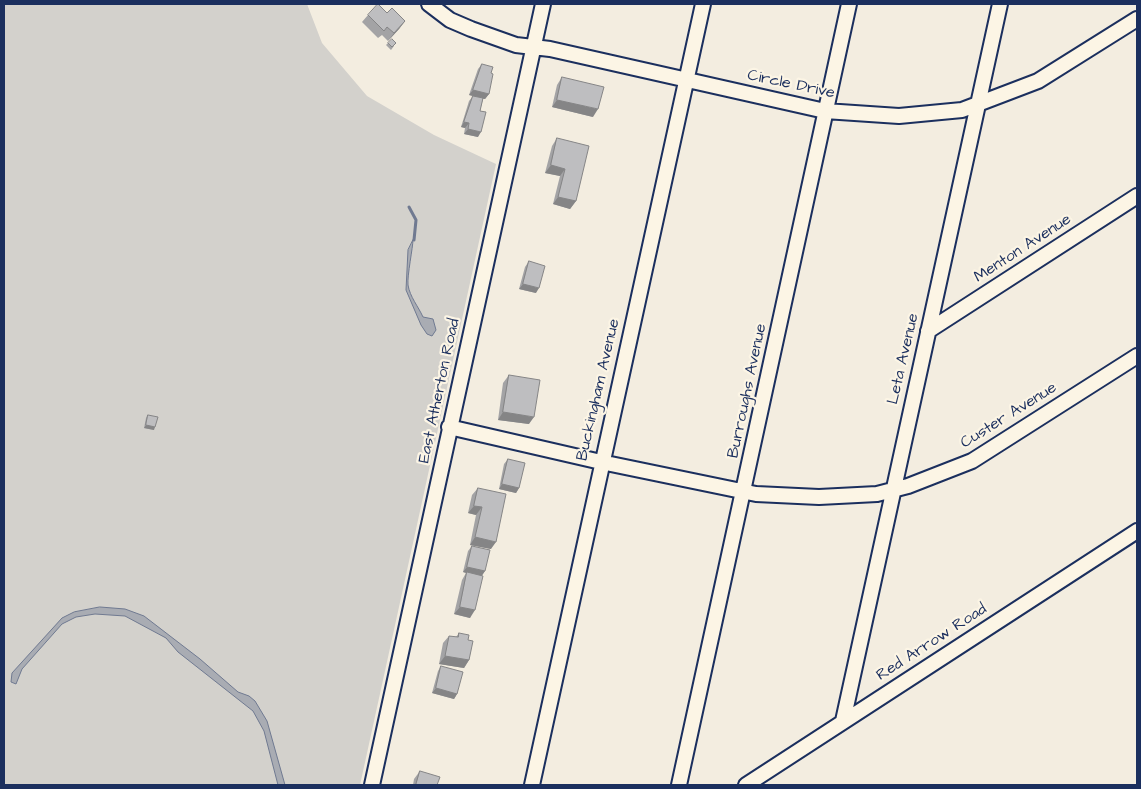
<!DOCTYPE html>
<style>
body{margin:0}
#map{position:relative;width:1141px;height:789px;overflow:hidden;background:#f3ede0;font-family:"Architects Daughter",sans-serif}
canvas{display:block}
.frame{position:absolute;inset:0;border:5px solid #1b2f5e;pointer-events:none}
</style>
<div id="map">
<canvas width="1141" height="789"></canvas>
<div class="frame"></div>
</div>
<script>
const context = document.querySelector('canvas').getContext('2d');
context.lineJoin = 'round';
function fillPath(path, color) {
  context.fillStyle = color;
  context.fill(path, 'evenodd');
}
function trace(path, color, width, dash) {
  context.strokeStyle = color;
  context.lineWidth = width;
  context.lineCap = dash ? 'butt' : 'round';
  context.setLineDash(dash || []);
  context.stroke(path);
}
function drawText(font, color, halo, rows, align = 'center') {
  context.font = font + ' "Architects Daughter",sans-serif';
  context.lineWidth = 4.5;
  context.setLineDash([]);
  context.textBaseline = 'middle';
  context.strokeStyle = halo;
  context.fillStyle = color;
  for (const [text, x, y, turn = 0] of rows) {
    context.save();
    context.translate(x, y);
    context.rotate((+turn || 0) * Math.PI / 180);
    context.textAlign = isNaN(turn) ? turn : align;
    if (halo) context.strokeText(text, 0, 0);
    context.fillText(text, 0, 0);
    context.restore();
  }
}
const green = new Path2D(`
 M4,4H307L322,43L367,96L434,135L496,164L360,785H4Z`);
const water = new Path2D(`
 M413,240C413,247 407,276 408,285C410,297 418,306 423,317L433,319L436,330L432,336L427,334L421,325L406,290L408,250Z
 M100,607L125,609L144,616L200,659L238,692L249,696L255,701L267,721L285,785H278L264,731L253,711L178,652L166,638L125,616L95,614L76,617L62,624L22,669L16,684L11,682L12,673L62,618L74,612Z`);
const stream = new Path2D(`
 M409,207L416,220L414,240`);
const minor = new Path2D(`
 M429,4L450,20L471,29L516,45L550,49L825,111L899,116L962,110L1038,81L1137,19
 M928,331L1137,196
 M449,427L601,462L756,494L819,497L877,494L908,486L972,461L1137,356
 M843,721L1000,4
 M372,785L543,4
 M532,785L703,4
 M679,785L849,4
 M746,785L1137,531`);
const wall = new Path2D(`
 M387,13L405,21L399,29L388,41L382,35L378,38L362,22L368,15Z
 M388,43L394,46L391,50L386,45Z
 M482,64L491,73L489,94L485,99H483L480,111L478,137L464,134L465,128L461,127L469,101L473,96L469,95L478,69Z
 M562,77L593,117L552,107L557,85Z
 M557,138L576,201L570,209L553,204L560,176L545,173L552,146Z
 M529,261L536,293L519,289L525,267Z
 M509,375L529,424L498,420L503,383Z
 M148,415L154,430L144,428L146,418Z
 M508,459L519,488L516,493L499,489L504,464Z
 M478,488L491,549L470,545L476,515L468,513L472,495Z
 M472,546L485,571L482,575L470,618L454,614L462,580L466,573L463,572L468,551Z
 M459,633L468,640L469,660L464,668L439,664L443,643L449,636L456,637Z
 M441,666L457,694L454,699L432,693L438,671Z
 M420,771L437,785H413L414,779Z`);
const shadedWall = new Path2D(`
 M405,21L399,29L388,41L394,33Z
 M473,90L489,94L485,99L469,95Z
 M557,100L598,109L593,117L552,107Z
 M464,122L469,123L465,128L461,127Z
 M468,129L481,132L478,137L464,134Z
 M551,165L565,169L560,176L545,173Z
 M558,197L576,201L570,209L553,204Z
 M523,284L539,288L536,293L519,289Z
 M503,412L534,417L529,424L498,420Z
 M146,425L155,427L154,430L144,428Z
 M502,484L519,488L516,493L499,489Z
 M474,506L482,507L476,515L468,513Z
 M475,537L496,542L491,549L470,545Z
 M467,567L485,571L481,577L463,572Z
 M460,607L475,610L470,618L454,614Z
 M445,656L469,660L464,668L439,664Z
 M436,688L457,694L454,699L432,693Z`);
const building = new Path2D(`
 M378,4L387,13L392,8L405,21L394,33L387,27L384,31L368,15Z
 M392,39L396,43L392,47L388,43Z
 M482,64L493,67L491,73L493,74L489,94L473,90Z
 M562,77L604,87L598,109L557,100Z
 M473,96L483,98L480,111L486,112L481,132L468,129L469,123L464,122Z
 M557,138L589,146L576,201L558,197L565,169L551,165Z
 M529,261L545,266L539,288L523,284Z
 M509,375L540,380L534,417L503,412Z
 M148,415L158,417L155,427L146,425Z
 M508,459L525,463L519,488L502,484Z
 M478,488L506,494L496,542L475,537L482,507L474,506Z
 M472,546L490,550L485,571L467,567Z
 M467,572L483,576L475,610L460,607Z
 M459,633L469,635L468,640L473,641L469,660L445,656L449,636L458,637Z
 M441,666L463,672L457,694L436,688Z
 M420,771L440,777L437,785H416Z`);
const streetNames = [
 ["Circle Drive",791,85,12],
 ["Menton Avenue",1023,249,-33],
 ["Leta Avenue",904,359,-77],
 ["Buckingham Avenue",599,390,-77],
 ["East Atherton Road",440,391,-78],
 ["Burroughs Avenue",748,391,-78],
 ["Custer Avenue",1009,416,-32],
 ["Red Arrow Road",932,643,-33]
];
fillPath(green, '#d3d1cc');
fillPath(water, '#a9acb3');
trace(water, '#707a91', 1);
trace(stream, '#707a91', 3);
trace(minor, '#1b2f5e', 18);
trace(minor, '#fcf5e5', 14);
fillPath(wall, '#a3a3a5');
fillPath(shadedWall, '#858586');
fillPath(building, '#bebec0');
trace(building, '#858586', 1);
drawText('16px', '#1b2f5e', '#fcf5e5', streetNames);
</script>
